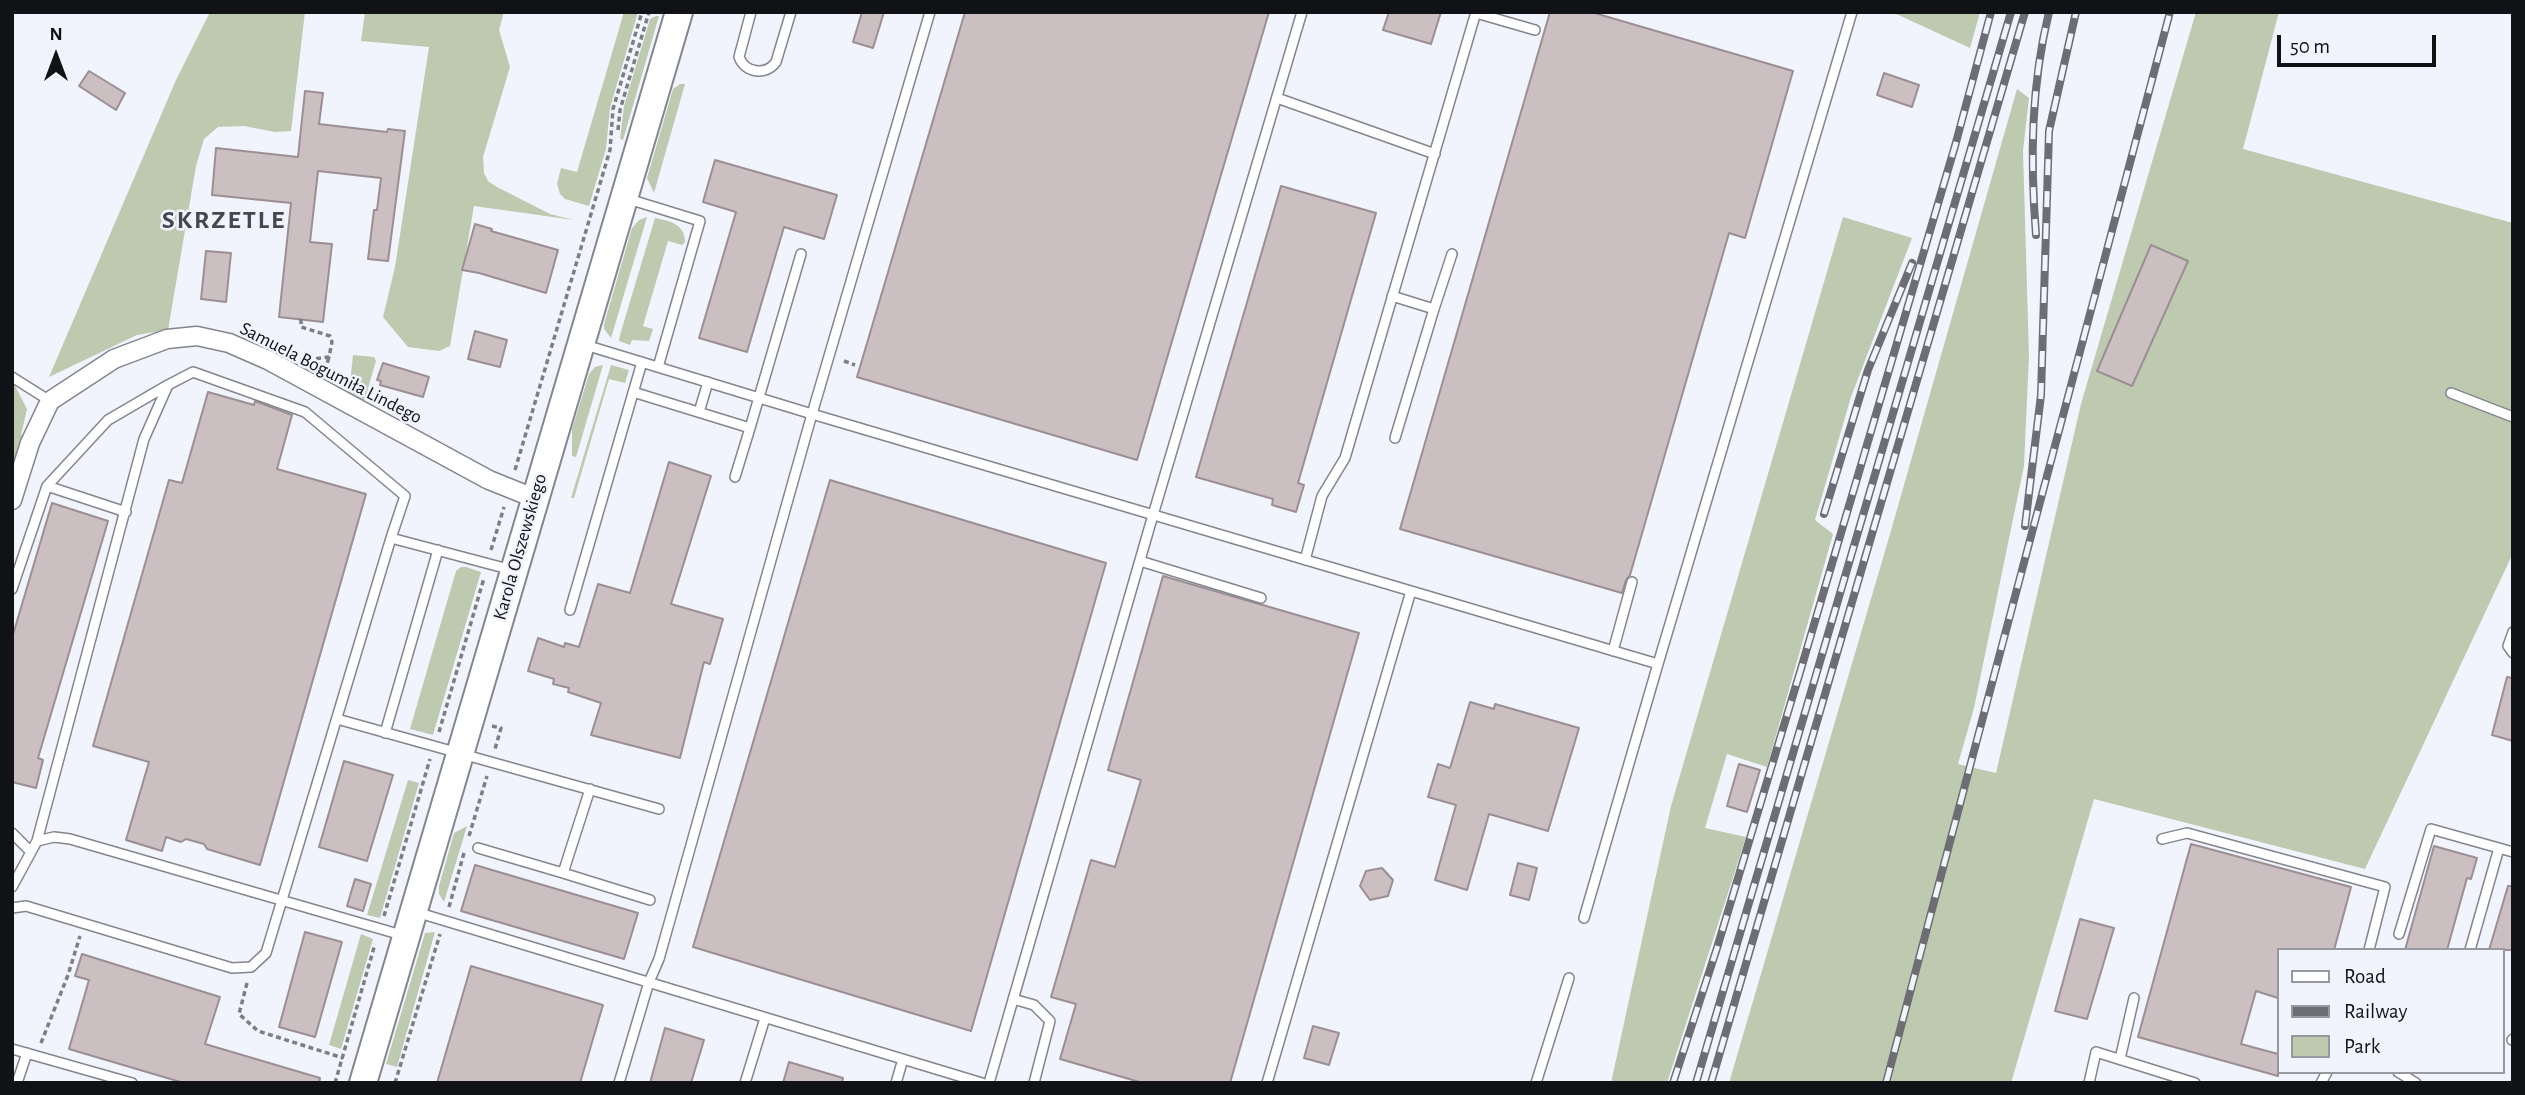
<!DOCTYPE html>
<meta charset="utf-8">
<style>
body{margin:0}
#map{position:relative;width:2525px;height:1095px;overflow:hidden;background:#f1f3fd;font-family:"Alegreya Sans",sans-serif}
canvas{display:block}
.frame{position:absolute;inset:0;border:14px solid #111215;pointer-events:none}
.legend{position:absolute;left:2277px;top:948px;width:228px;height:126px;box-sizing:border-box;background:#f1f3fd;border:2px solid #9799a0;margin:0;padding:9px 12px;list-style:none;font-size:21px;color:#111215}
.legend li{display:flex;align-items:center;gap:14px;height:35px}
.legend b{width:35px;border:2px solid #9799a0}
.north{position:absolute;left:21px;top:21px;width:70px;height:70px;-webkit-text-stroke:5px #f1f3fd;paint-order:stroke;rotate:0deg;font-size:19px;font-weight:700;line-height:28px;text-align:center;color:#111215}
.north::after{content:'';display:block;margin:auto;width:24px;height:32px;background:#111215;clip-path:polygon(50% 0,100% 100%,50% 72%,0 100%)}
.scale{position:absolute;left:2277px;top:35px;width:159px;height:32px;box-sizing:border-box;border:4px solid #111215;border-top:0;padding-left:9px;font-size:21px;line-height:24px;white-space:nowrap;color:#111215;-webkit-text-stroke:5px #f1f3fd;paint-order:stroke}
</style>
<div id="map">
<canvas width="2525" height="1095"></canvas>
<div class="frame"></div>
<ul class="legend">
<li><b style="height:9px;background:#fff"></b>Road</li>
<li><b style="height:9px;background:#6d6e74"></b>Railway</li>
<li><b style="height:19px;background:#bdcab0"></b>Park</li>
</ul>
<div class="north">N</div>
<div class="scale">50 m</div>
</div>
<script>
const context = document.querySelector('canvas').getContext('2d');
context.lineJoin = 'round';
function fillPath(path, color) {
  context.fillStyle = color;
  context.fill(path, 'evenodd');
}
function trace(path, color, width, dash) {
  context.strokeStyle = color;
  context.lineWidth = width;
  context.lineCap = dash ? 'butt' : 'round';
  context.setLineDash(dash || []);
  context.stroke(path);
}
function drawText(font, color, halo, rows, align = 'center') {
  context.font = font + ' "Alegreya Sans",sans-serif';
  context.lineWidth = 5;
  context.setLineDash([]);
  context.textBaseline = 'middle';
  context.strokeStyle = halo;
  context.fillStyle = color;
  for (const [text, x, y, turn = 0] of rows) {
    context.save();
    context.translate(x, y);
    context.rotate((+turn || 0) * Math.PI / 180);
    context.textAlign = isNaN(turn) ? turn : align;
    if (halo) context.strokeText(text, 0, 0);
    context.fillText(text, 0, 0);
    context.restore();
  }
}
const green = new Path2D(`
 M210,12H305L291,131L275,132L244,126L218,127L204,139L196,166L168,330L137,335L49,377L176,80Z
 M365,12H504L499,30L510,67L483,157L484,173L488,181L497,187L550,214L574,220L474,206L450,346L439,351L408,347L383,317L395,267L429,47L361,41Z
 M624,12H638L610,108L606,149L589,206L565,199L560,194L557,184L561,168L577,172Z
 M1892,12H1980L1970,48Z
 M2196,12H2279L2243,149L2513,223V553L2365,869L2094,799L2011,1083H1729L1890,534L2017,89L2029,98L2023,151L2029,356L2024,466L1974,708L1958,764L1996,773L2081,404Z
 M656,16H659L623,140L620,139L624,106L650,19Z
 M680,84H685L654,193L647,178L673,89Z
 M647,217L611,338L604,329V324L632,228L639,220Z
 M1843,217L1912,238L1851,397L1815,520L1833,534L1767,767L1727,754L1705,828L1746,837L1667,1083H1611L1671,806Z
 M655,218C670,221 685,224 685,242L682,245L668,241L643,326L653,329L649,341L632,340L630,345L619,341L620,335Z
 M353,355L374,357L376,361L364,402L349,393Z
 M603,365L576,457L572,456V429L589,374L595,367Z
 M611,365L629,370L625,383L609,379L574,498H571Z
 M12,380L27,409L21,435L25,437L12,473Z
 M461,567H466L481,572L433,735L410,729L456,571Z
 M408,780L419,783L380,918L367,915Z
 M467,826L444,902L439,894V886L454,833Z
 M435,932L397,1067L386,1064L425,933Z
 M361,934L373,939L341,1049L329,1045Z`);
const building = new Path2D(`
 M862,12H884L873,48L853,42Z
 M965,12H1269L1137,460L857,377Z
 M1389,12H1441L1431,44L1383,30Z
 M1550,12H1591L1793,71L1745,238L1729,233L1630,575L1626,580L1622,593L1400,529Z
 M89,71L125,93L116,110L79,86Z
 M1884,73L1919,85L1912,107L1877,95Z
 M305,91L323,93L319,124L387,132L388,129L405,131L388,261L368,259L374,210H377L381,178L318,171L310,242L332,244L323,322L279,317L291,203L212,195L216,148L298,157Z
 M715,160L837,195L824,239L784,227L747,352L699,338L736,212L703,202Z
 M1281,186L1376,213L1298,483L1304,485L1296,512L1272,505L1273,499L1196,477Z
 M475,224L492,229L491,231L558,250L546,293L479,273L462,270Z
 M2151,245L2188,261L2132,386L2097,371Z
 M206,251L231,253L226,302L201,299Z
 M475,331L507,340L500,367L468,359Z
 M383,363L429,377L423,397L380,385L381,381L377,380Z
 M208,392L254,405L255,401L292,415L277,469L366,494L260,865L207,849L204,844L186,839L181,842L166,837L162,851L126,840L149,762L93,746L169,480L182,483Z
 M669,462L711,476L671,604L723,619L710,664L704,662L680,758L591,735L601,703L568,692L569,688L553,684L554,679L528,671L538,638L564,647L565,643L579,647L598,584L630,593Z
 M830,480L1106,563L971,1031L693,947Z
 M52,503L108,521L38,758L43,760L36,788L12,782V638Z
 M1163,576L1359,633L1230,1083H1143L1060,1059L1076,1004L1051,997L1091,860L1115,867L1141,780L1108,770Z
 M2507,677L2513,678V741L2492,735Z
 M1470,702L1494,709L1495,704L1579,728L1548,831L1489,814L1467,890L1435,880L1456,805L1428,797L1438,764L1450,768Z
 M344,761L393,775L367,861L319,847Z
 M1739,764L1760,770L1747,812L1727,806Z
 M2191,844L2351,887L2334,950H2278V998L2256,991L2241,1044L2278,1054V1076L2138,1037Z
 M2434,846L2477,858L2471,879L2467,878L2447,950H2405Z
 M1518,863L1537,868L1529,900L1510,895Z
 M475,865L638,913L624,959L461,911Z
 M1382,868L1393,880L1388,896L1370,900L1360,886L1366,871Z
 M355,879L371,884L363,911L347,906Z
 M2508,886H2513V950H2489Z
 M2080,919L2114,928L2087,1019L2055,1011Z
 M305,932L342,942L315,1037L279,1027Z
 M82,954L220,997L205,1044L320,1078L319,1083H184L69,1049L89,980L75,976Z
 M471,966L603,1005L580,1083H437Z
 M1313,1026L1339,1033L1329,1065L1304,1058Z
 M665,1028L704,1040L691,1083H650Z
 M789,1062L843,1078L842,1083H783Z`);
const path = new Path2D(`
 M618,130L620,110L649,12
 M301,319V327L330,336L332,342L329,357L314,359
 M844,361L855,365
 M325,371L329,357
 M515,470L610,150L613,109L642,12
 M491,550L504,507
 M492,726L501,728L495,749
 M439,732L484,578
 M469,836L487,776
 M449,907L464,853
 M384,916L430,759
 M247,983L239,1014L258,1031L343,1058
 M41,1043L68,975L80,936
 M335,1083L375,944
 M395,1083L440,934`);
const lane = new Path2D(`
 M751,12L739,57C745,73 766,76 776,62L791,12
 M1476,13L1535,30
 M1277,98L1435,154
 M625,198L700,221L658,367
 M1392,296L1434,309L1395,438
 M1434,309L1452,254
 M582,344L812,414L1658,664L1852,12
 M12,377L50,401
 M633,392L750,428L735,477
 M2451,393L2513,417
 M699,412L708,382
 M750,428L801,254
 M47,486L108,420L168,385
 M1305,560L1322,496L1345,458L1476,12
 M1140,561L1261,598
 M12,589L47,486L126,512
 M570,610L642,362
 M2513,632L2508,646L2513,653
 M1613,651L1632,582
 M337,719L659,809
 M385,733L438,550
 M12,833L31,852
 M2162,839L2187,833L2385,887L2369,950
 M37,841L144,439L168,385L193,372L305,412L405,496L391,538
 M478,848L563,873L590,789
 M563,873L650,900
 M12,887L37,841L54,837L70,839L405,936
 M12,908L26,906L232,968L251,967L266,953L391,538L512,570
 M416,912L982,1083
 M1584,918L1658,664
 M2399,934L2431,829L2513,852
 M2470,950L2499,848
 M1013,999L1034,1005L1050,1021L1034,1083
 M2512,1040L2513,1039
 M12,1049L132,1083
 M2120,1059L2134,998
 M2398,1072L2416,1083
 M17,1083L27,1053
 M619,1083L649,982L659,959L812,414L930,12
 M745,1083L765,1018
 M896,1083L903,1059
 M989,1083L1153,515L1302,12
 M1267,1083L1411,591
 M1536,1083L1569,978
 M2089,1083L2096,1052L2195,1083
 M2321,1083L2327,1072`);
const street = new Path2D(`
 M12,500L30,443L50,401L114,359L167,339L197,336L229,343L268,360L489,480L534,498`);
const secondary = new Path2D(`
 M363,1083L679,12`);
const rail = new Path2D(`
 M2036,235C2030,159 2031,86 2049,12
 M1824,514L1868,370L1912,263
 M2025,526L2041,395L2049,131L2076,12
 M1798,679L1955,146L1991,12
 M1673,1083L1717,948L1800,672
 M1696,1083L2011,12
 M1711,1083L2025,12
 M1886,1083L2170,12`);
const streetNames = [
 ["Samuela Bogumiła Lindego",331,373,27],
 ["Karola Olszewskiego",520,547,-74]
];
const districtNames = [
 ["SKRZETLE",224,220]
];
fillPath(green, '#bdcab0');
fillPath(building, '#cbbfc2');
trace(building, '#9b8f93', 2);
trace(lane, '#83858f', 12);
trace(street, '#83858f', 21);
trace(secondary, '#83858f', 30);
trace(path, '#7c7e84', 3.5, [5, 3.5]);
trace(lane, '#fff', 9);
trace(street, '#fff', 18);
trace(secondary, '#fff', 26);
trace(rail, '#6d6e74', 8);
trace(rail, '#f1f3fd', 5, [16]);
drawText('19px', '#111215', '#f1f3fd', streetNames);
context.letterSpacing = '2px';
drawText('bold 26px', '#464850', '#f1f3fd', districtNames);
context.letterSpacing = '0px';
</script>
